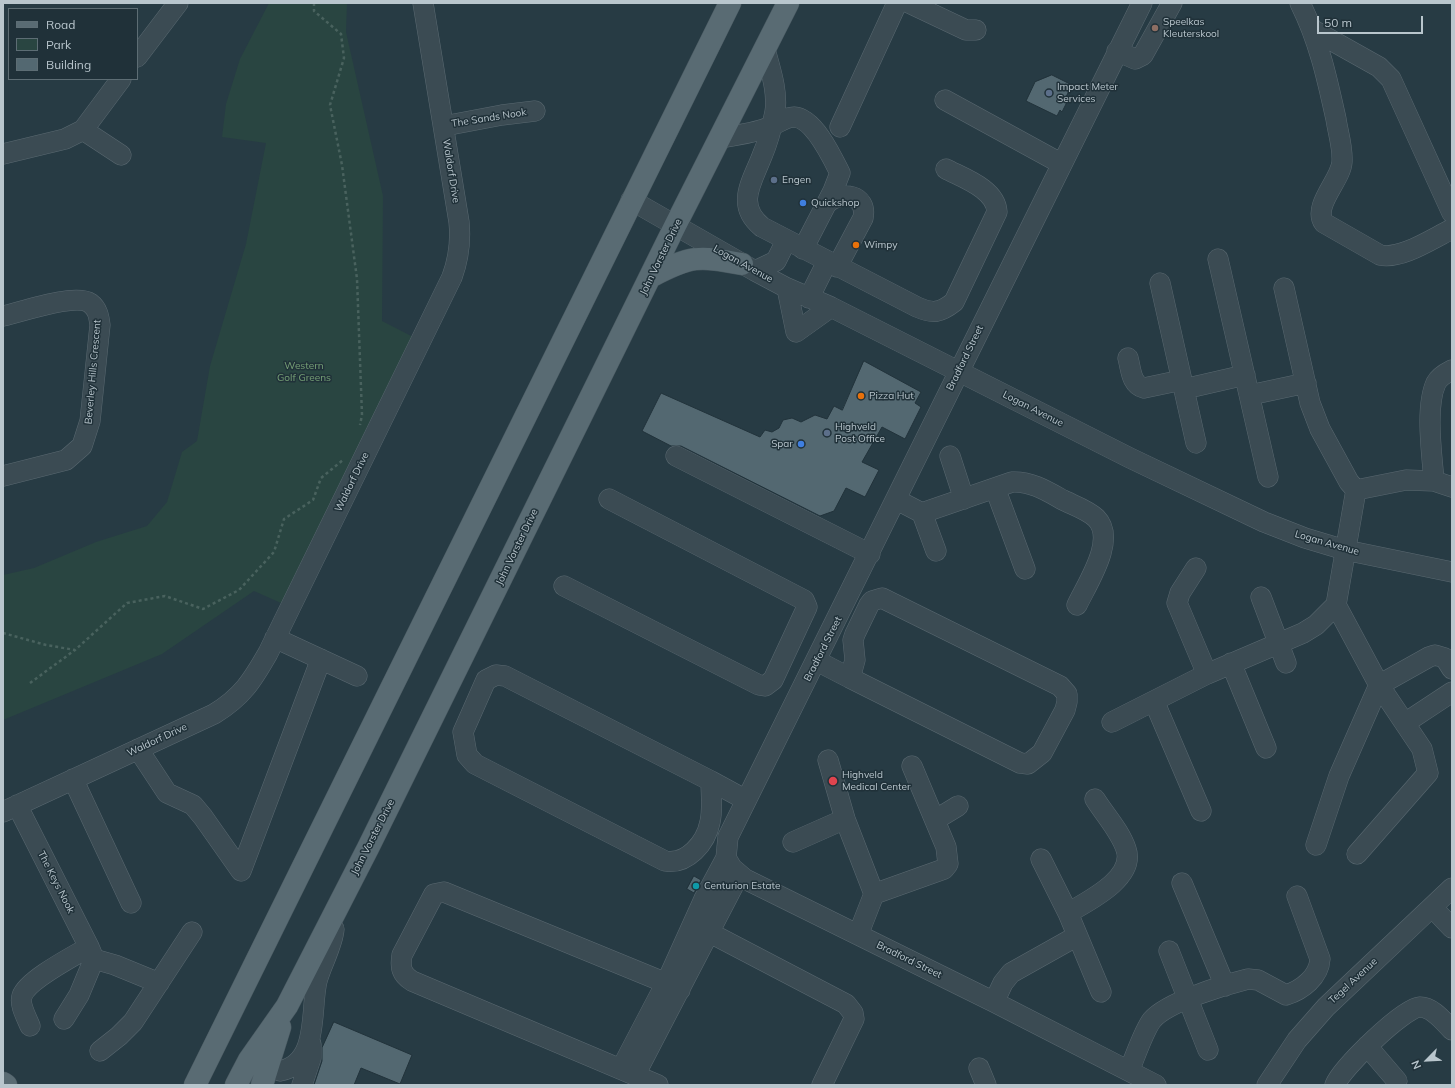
<!DOCTYPE html>
<style>
body{margin:0}
#map{position:relative;width:1455px;height:1088px;overflow:hidden;background:#273b44;font-family:Mulish,sans-serif}
canvas{display:block}
.frame{position:absolute;inset:0;border:4px solid #b9c6cd;pointer-events:none}
.legend{position:absolute;left:8px;top:8px;width:130px;height:72px;box-sizing:border-box;background:#203139;border:1px solid #5d6d74;margin:0;padding:5px 7px;list-style:none;font-size:12px;color:#b9c6cd}
.legend li{display:flex;align-items:center;gap:8px;height:20px}
.legend b{width:20px;border:1px solid #5d6d74}
.north{position:absolute;left:1407px;top:1040px;width:40px;height:40px;-webkit-text-stroke:3px #203139;paint-order:stroke;rotate:246deg;font-size:11px;font-weight:700;line-height:16px;text-align:center;color:#b9c6cd}
.north::after{content:'';display:block;margin:auto;width:14px;height:18px;background:#b9c6cd;clip-path:polygon(50% 0,100% 100%,50% 72%,0 100%)}
.scale{position:absolute;left:1317px;top:16px;width:106px;height:18px;box-sizing:border-box;border:2px solid #b9c6cd;border-top:0;padding-left:5px;font-size:12px;line-height:14px;white-space:nowrap;color:#b9c6cd;-webkit-text-stroke:3px #203139;paint-order:stroke}
</style>
<div id="map">
<canvas width="1455" height="1088"></canvas>
<div class="frame"></div>
<ul class="legend">
<li><b style="height:5px;background:#596b73"></b>Road</li>
<li><b style="height:11px;background:#294541"></b>Park</li>
<li><b style="height:11px;background:#536871"></b>Building</li>
</ul>
<div class="north">N</div>
<div class="scale">50 m</div>
</div>
<script>
const context = document.querySelector('canvas').getContext('2d');
context.lineJoin = 'round';
function fillPath(path, color) {
  context.fillStyle = color;
  context.fill(path, 'evenodd');
}
function trace(path, color, width, dash) {
  context.strokeStyle = color;
  context.lineWidth = width;
  context.lineCap = dash ? 'butt' : 'round';
  context.setLineDash(dash || []);
  context.stroke(path);
}
function drawText(font, color, halo, rows, align = 'center') {
  context.font = font + ' Mulish,sans-serif';
  context.lineWidth = 3;
  context.setLineDash([]);
  context.textBaseline = 'middle';
  context.strokeStyle = halo;
  context.fillStyle = color;
  for (const [text, x, y, turn = 0] of rows) {
    context.save();
    context.translate(x, y);
    context.rotate((+turn || 0) * Math.PI / 180);
    context.textAlign = isNaN(turn) ? turn : align;
    if (halo) context.strokeText(text, 0, 0);
    context.fillText(text, 0, 0);
    context.restore();
  }
}
const green = new Path2D(`
 M269,3H347L346,32L383,196L382,321L421,341L290,607L254,591L162,654L3,720V575L34,568L96,542L147,526L167,502L182,452L197,441L210,366L246,244L266,143L222,137L226,104L240,59Z`);
const building = new Path2D(`
 M1052,75L1072,85L1064,101L1067,102L1062,112L1060,110L1057,116L1026,101L1035,82Z
 M864,361L921,392L915,403L921,407L905,439L882,427L862,462L879,470L865,497L846,488L834,511L820,516L681,446H671L642,431L661,393L760,437L765,430L772,432L779,428L783,420L792,418L801,422L815,415L827,419L834,406L842,410Z
 M694,876L701,880L694,893L687,889Z
 M334,1022L412,1055L400,1084L361,1068L354,1085H314L322,1061V1048Z`);
const path = new Path2D(`
 M314,3V11L341,34L344,58L330,105L342,165L357,279L362,415L360,425
 M3,633L46,645L75,650L127,603L165,596L203,609L239,590L274,552L284,519L313,500L321,478L343,460
 M30,683L75,650`);
const minor = new Path2D(`
 M909,3L966,30H976
 M1142,3L728,837L726,858L732,868L745,879L994,1002L1156,1085
 M1300,3C1319,41 1327,78 1336,119C1338,133 1343,147 1342,162C1341,180 1312,206 1324,223L1380,255C1401,260 1433,238 1452,229
 M1313,30L1379,67L1391,79L1452,213
 M765,49C770,69 778,90 775,112C772,127 768,142 762,156C752,182 735,205 762,227L917,307C933,314 940,313 954,302L997,212C996,189 963,178 946,169
 M1117,51L1135,59L1143,55L1172,3
 M137,57L178,3
 M945,100L1062,164
 M444,126L502,115L535,111
 M840,127L897,3
 M83,130L121,155
 M720,138C735,135 758,133 771,126C779,123 785,117 794,117C814,118 832,157 840,173L833,191L803,249
 M3,154L65,139L83,130L121,79
 M631,200L755,271L787,288L831,307L1130,458L1264,522L1305,538L1345,550L1452,572
 M826,204C841,190 868,194 863,218L837,267
 M1218,259L1268,477
 M755,271L776,261L786,241
 M1160,283L1196,443
 M787,288L796,332L831,307
 M1284,288L1310,403L1320,429L1349,482L1356,490
 M809,298L827,262
 M3,316C21,312 75,293 90,303C98,309 99,317 100,325L90,421L82,446L66,460L3,476
 M1128,358C1131,369 1131,385 1144,388L1182,380
 M1452,370C1446,373 1439,377 1436,383C1425,407 1432,455 1434,481L1452,487
 M1184,389L1245,375
 M1250,395L1306,383
 M676,456L870,554
 M950,456L964,499
 M995,488L1025,569
 M1356,490L1406,480L1434,481
 M897,500L922,513L1012,482C1031,481 1047,491 1063,500C1073,505 1088,510 1096,518C1117,539 1088,582 1077,605
 M922,513L936,551
 M1196,568L1180,593L1177,603L1207,674
 M564,586L759,685L765,686L773,680L807,607L804,600L609,499
 M1261,597L1286,663
 M882,598L1060,686L1067,694V702L1065,710L1042,753L1028,764L1020,763L850,678L855,660L853,640L855,634L869,605L872,601Z
 M1336,605L1379,685L1422,749L1428,773L1357,854
 M275,638L357,676
 M817,661L850,678
 M1231,663L1266,748
 M1154,701L1201,811
 M1112,722L1207,674L1303,633L1316,625L1336,605L1356,490
 M1405,723L1452,692
 M138,749L167,793L193,805L203,817L241,871
 M828,760L845,819L874,894L944,869L948,864L946,847L912,766
 M73,779L131,903
 M711,781C711,794 713,809 710,822C706,843 687,865 665,861L475,764L467,755L463,732L486,680L496,675L505,676L711,781L746,800
 M17,805L89,947L94,959
 M3,812L214,714C242,697 252,681 268,653L452,277C459,258 461,242 459,222L423,3
 M935,820L958,806
 M793,842L845,819
 M1316,845L1339,776L1379,685L1429,657L1435,655L1445,658L1452,669
 M1041,859L1068,913L1101,992
 M241,871L321,659
 M1182,883L1225,986
 M1433,908L1452,928
 M1068,913C1088,901 1136,878 1126,849C1120,831 1105,815 1095,799
 M693,924L846,1004L853,1013L854,1019L822,1085
 M858,935L874,894
 M1169,951L1208,1050
 M94,959L115,965L159,983
 M994,1002L1003,983L1011,973L1077,936
 M64,1019L79,995L94,959
 M30,1026C27,1018 19,1005 22,996C27,980 74,956 89,947
 M1367,1046L1397,1081
 M100,1051L119,1036L133,1022L192,932
 M979,1068L986,1085
 M621,1069L666,983L704,899L726,858
 M280,1071C320,1063 310,1009 317,981C321,965 333,945 334,929
 M1129,1071C1135,1057 1144,1030 1152,1020C1167,1002 1224,985 1248,979L1258,980L1286,995C1302,990 1319,977 1320,959L1297,896
 M635,1075L739,875
 M302,1085L311,1058V1044
 M658,1085L412,981C401,974 400,967 402,955L434,894L444,892L666,983L680,990
 M1267,1085L1297,1040L1326,1007L1452,888
 M1335,1085C1342,1068 1403,1008 1420,1007C1433,1007 1444,1022 1452,1030`);
const major = new Path2D(`
 M652,276C692,255 698,256 742,264
 M3,1083L6,1085
 M195,1085L730,3
 M236,1085L249,1060L287,1006L368,848L675,226L788,3
 M262,1085L280,1027`);
const markers = [
 [1155,28,4,"#8d6e63"],
 [1049,93,4,"#5c6f8a"],
 [774,180,4,"#5c6f8a"],
 [803,203,4,"#3f7fe0"],
 [856,245,4,"#e8710a"],
 [861,396,4,"#e8710a"],
 [827,433,4,"#5c6f8a"],
 [801,444,4,"#3f7fe0"],
 [833,781,5,"#e0444e"],
 [696,886,4,"#0f9aa8"]
];
const poiNames = [
 ["Speelkas",1163,22],
 ["Kleuterskool",1163,34],
 ["Impact Meter",1057,87],
 ["Services",1057,99],
 ["Engen",782,180],
 ["Quickshop",811,203],
 ["Wimpy",864,245],
 ["Pizza Hut",869,396],
 ["Highveld",835,427],
 ["Post Office",835,439],
 ["Spar",793,444,"right"],
 ["Highveld",842,775],
 ["Medical Center",842,787],
 ["Centurion Estate",704,886]
];
const streetNames = [
 ["The Sands Nook",489,118,-9],
 ["Waldorf Drive",451,171,81],
 ["John Vorster Drive",661,257,-64],
 ["Logan Avenue",743,264,29],
 ["Bradford Street",965,358,-64],
 ["Beverley Hills Crescent",93,372,-85],
 ["Logan Avenue",1033,409,27],
 ["Waldorf Drive",352,482,-64],
 ["Logan Avenue",1327,543,16],
 ["John Vorster Drive",517,547,-64],
 ["Bradford Street",823,649,-63],
 ["Waldorf Drive",157,740,-25],
 ["John Vorster Drive",373,837,-63],
 ["The Keys Nook",56,882,63],
 ["Bradford Street",909,960,26],
 ["Tegel Avenue",1353,981,-43]
];
const parkNames = [
 ["Western",304,366],
 ["Golf Greens",304,378]
];
fillPath(green, '#294541');
fillPath(building, '#536871');
trace(building, '#22333b', 1);
trace(minor, '#5a6971', 21);
trace(major, '#485860', 23);
trace(path, '#49625e', 2.5, [3, 3]);
trace(minor, '#3b4b53', 20);
trace(major, '#596b73', 22);
for (const [x, y, r, color] of markers) {
  const dot = new Path2D();
  dot.arc(x, y, r, 0, 2 * Math.PI);
  context.fillStyle = color;
  context.fill(dot);
  trace(dot, '#203139', 1.5);
}
drawText('10px', '#b9c6cd', '#203139', poiNames, 'left');
drawText('10px', '#b9c6cd', '#203139', streetNames);
drawText('10px', '#78a377', '#203139', parkNames);
</script>
